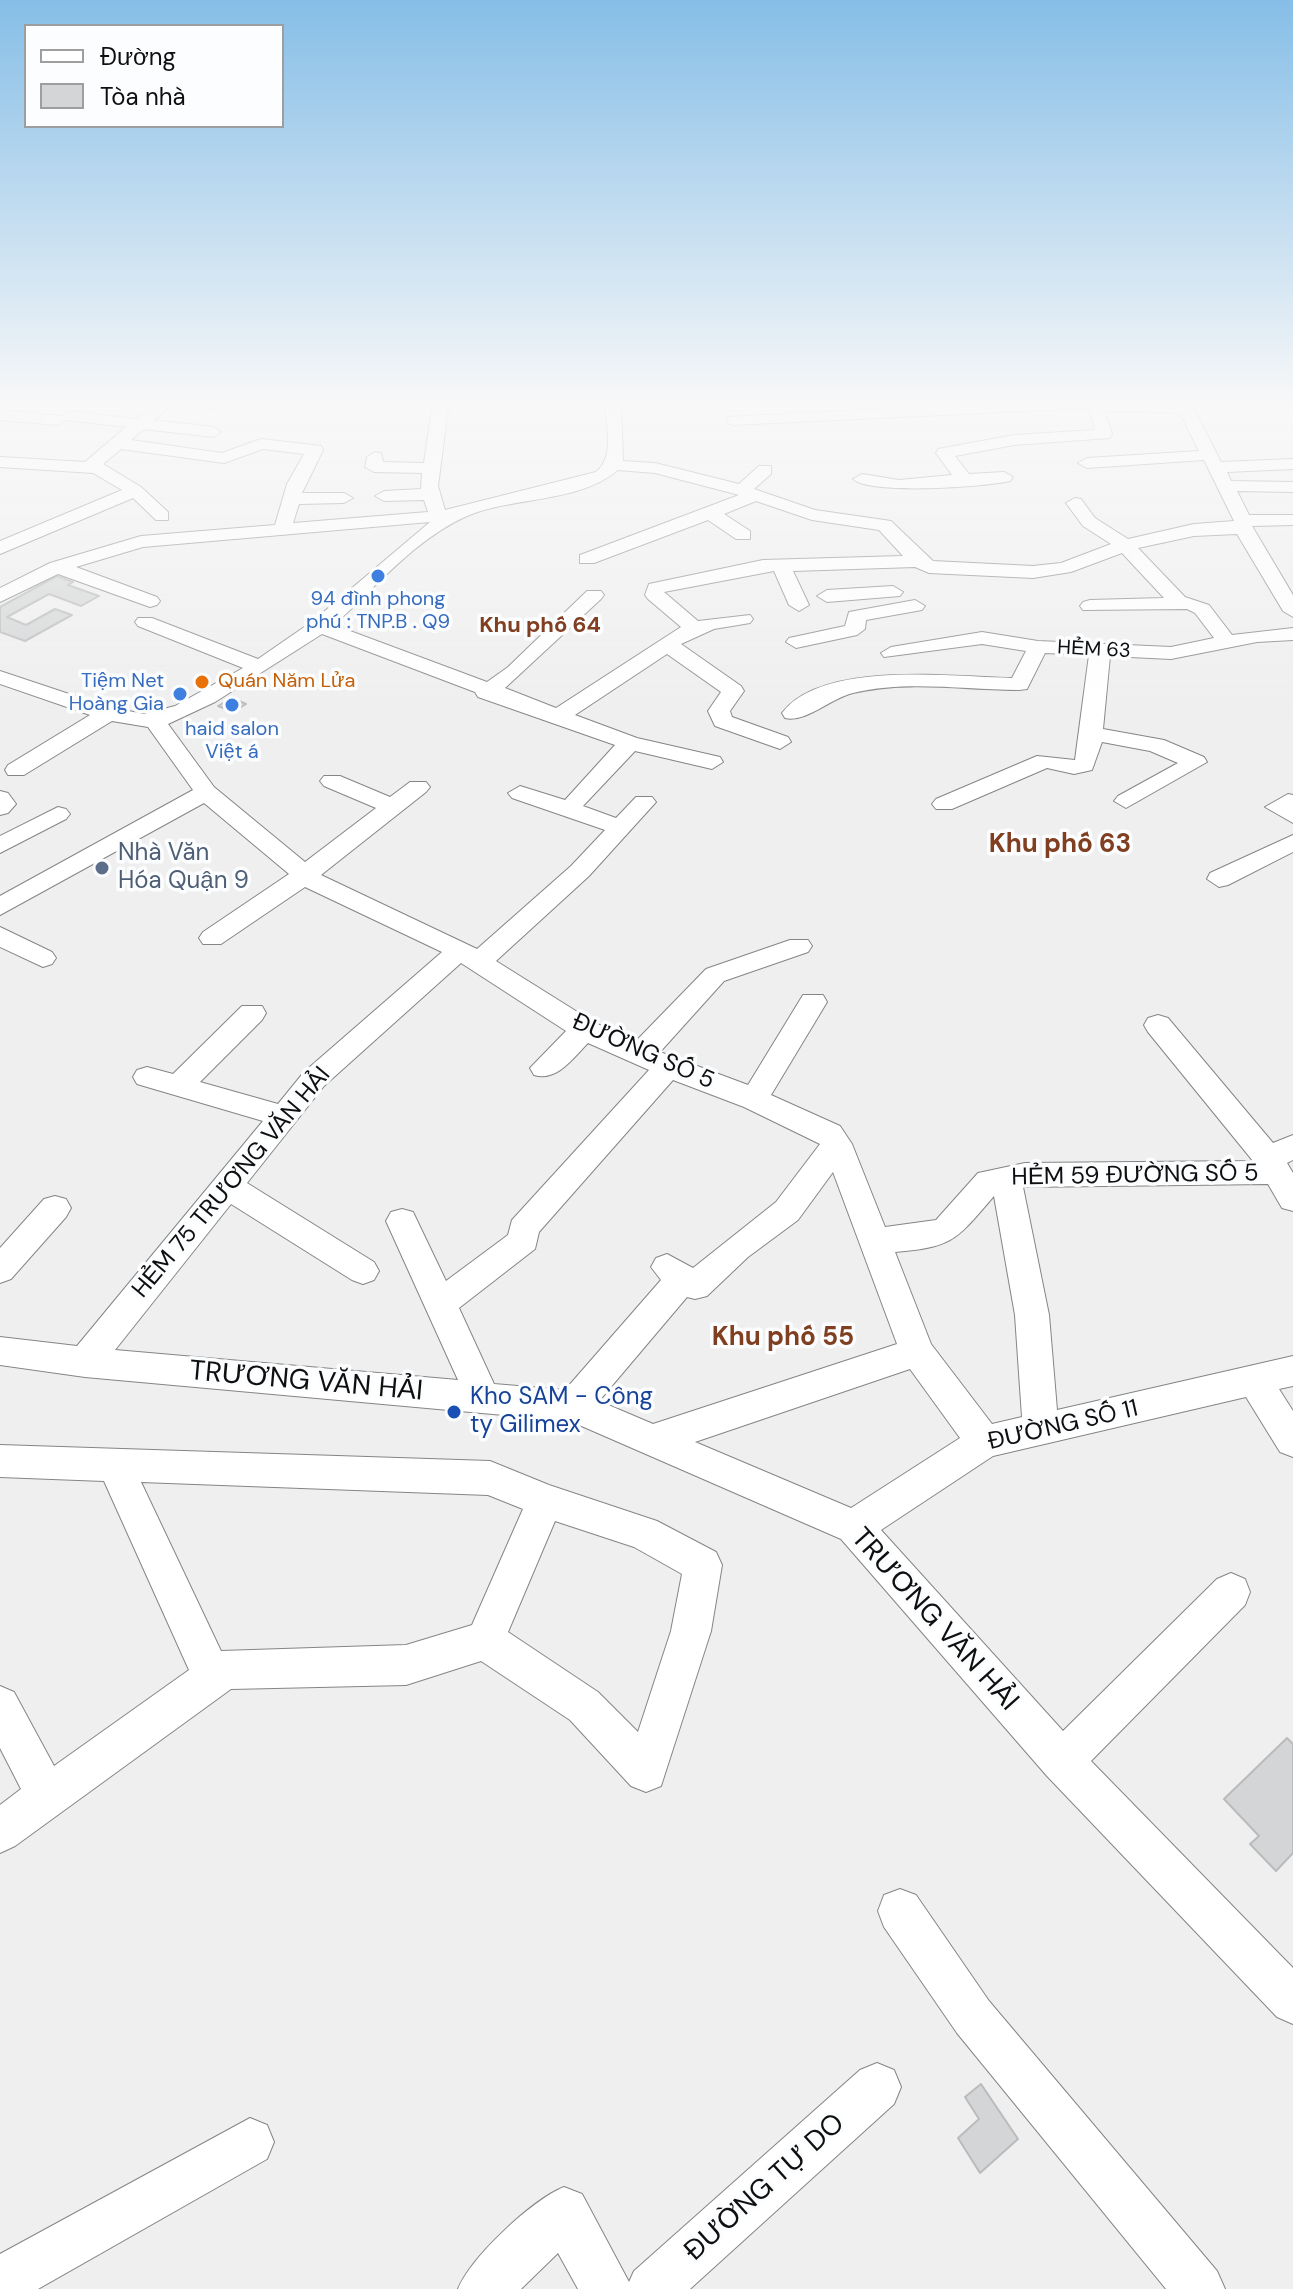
<!DOCTYPE html>
<meta charset="utf-8">
<style>
body{margin:0}
#map{position:relative;width:1293px;height:2289px;overflow:hidden;background:#efeff0;font-family:"DM Sans",sans-serif}
canvas{display:block}
.legend{position:absolute;left:24px;top:24px;width:260px;height:104px;box-sizing:border-box;background:#fcfdfe;border:2px solid #9d9e9e;margin:0;padding:10px 14px;list-style:none;font-size:24px;color:#0e0f0f}
.legend li{display:flex;align-items:center;gap:16px;height:40px}
.legend b{width:40px;border:2px solid #9d9e9e}
</style>
<div id="map">
<canvas width="1293" height="2289"></canvas>
<ul class="legend">
<li><b style="height:10px;background:#fff"></b>Đường</li>
<li><b style="height:22px;background:#d4d5d6"></b>Tòa nhà</li>
</ul>
</div>
<script>
const context = document.querySelector('canvas').getContext('2d');
context.lineJoin = 'round';
function fillPath(path, color) {
  context.fillStyle = color;
  context.fill(path, 'evenodd');
}
function trace(path, color, width, dash) {
  context.strokeStyle = color;
  context.lineWidth = width;
  context.lineCap = dash ? 'butt' : 'round';
  context.setLineDash(dash || []);
  context.stroke(path);
}
function drawText(font, color, halo, rows, align = 'center') {
  context.font = font + ' "DM Sans",sans-serif';
  context.lineWidth = 7;
  context.setLineDash([]);
  context.textBaseline = 'middle';
  context.strokeStyle = halo;
  context.fillStyle = color;
  for (const [text, x, y, turn = 0] of rows) {
    context.save();
    context.translate(x, y);
    context.rotate((+turn || 0) * Math.PI / 180);
    context.textAlign = isNaN(turn) ? turn : align;
    if (halo) context.strokeText(text, 0, 0);
    context.fillText(text, 0, 0);
    context.restore();
  }
}
const building = new Path2D(`
 M57,576L73,582L68,585L99,596L81,606L49,594L7,617L26,625L55,609L72,615L25,641L0,632V607Z
 M232,698L246,704L233,712L218,706Z
 M1287,1738L1293,1744V1853L1276,1871L1250,1844L1259,1836L1224,1799Z
 M981,2084L1018,2139L980,2173L958,2138L979,2119L965,2097Z`);
const minor = new Path2D(`
 M158,401H221L223,404L215,409L174,403L154,420L213,427L221,432L213,437L144,429L131,440L222,453L261,439L321,446L323,450L302,493H344L353,498L344,503L299,504L293,523L428,512L424,500L384,501L375,496L384,491L421,489L422,473L374,472L365,467L367,457L375,452L381,453L383,462L424,463L433,401H449L438,486L445,510L596,472C616,456 605,424 605,401H621L623,461L655,463L739,484L759,466H771V474L754,489L815,510L891,521L933,561L1033,566L1061,563L1111,544L1083,526L1066,503L1075,498L1081,499L1095,518L1128,539L1194,524L1234,521L1204,460L1087,468L1078,463L1087,458L1199,451L1180,413L1105,411L1112,434L1110,438L1014,445L955,456L969,474L1004,472L1013,477L1010,481C984,487 870,495 853,479L862,474L899,480L952,475L936,453L938,449L1014,435L1095,430L1089,408L733,425L727,423V417L1022,401H1190L1221,462L1293,459V469L1227,472L1231,481L1293,482V492L1237,491L1249,515H1293V525L1252,526L1293,595V617L1283,611L1237,534L1194,536L1138,548L1185,597L1209,605L1232,635L1293,628V640L1257,642L1171,659L1110,656L1103,729L1164,740L1204,757L1207,762L1126,808L1114,801L1118,796L1178,763L1150,751L1102,742L1092,770L1074,774L1047,768L952,809H936L932,804L936,799L1037,756L1075,760L1089,655L1045,653L1027,689L1019,690C964,690 907,680 853,693C831,698 806,723 785,718L782,713C822,660 953,677 1012,678L1026,651L982,644L884,657L881,653L891,647L982,632L1038,641L1171,647L1214,638L1195,613L1187,609L1083,610L1080,606L1083,602L1090,600L1164,598L1122,553L1071,572L1033,578L929,573L915,567L793,571L809,605L799,611L789,605L774,571L664,592L698,621L750,615L753,619L750,623L714,629L681,644L741,686L744,691L730,711L732,717L788,737L791,742L780,749L715,726L708,711L721,692L667,654L575,715L637,738L720,757L723,762L712,769L635,751L583,806L616,818L636,797H652L656,802L589,876L496,961L595,1023L636,1041L706,969L790,940H808L812,946L808,952L724,981L660,1052L748,1085L803,995H823L827,1002L771,1095L840,1126L852,1144L885,1227L936,1220L978,1173L1025,1163L1253,1161L1148,1032L1144,1025L1148,1018L1158,1015L1168,1018L1273,1143L1293,1135V1160L1287,1163L1293,1173V1211L1282,1208L1268,1184L1023,1187L1049,1315L1057,1410L1293,1356V1386L1279,1389L1293,1411V1457L1280,1452L1246,1397L993,1456L881,1530L1063,1731L1217,1579L1231,1573L1245,1579L1250,1592L1245,1605L1091,1761L1293,1968V2024L1277,2017L1047,1776L841,1539L570,1421L85,1377L0,1365V1337L77,1346L263,1121L137,1084L133,1077L137,1070L147,1067L173,1074L242,1006H262L266,1013L262,1020L200,1082L278,1104L304,1072L442,952L305,887L221,944H203L199,938L203,932L289,874L204,803L0,915V896L193,790L148,727L112,721L24,775H8L5,770L8,765L90,715L0,684V671L108,707L144,714L175,706L243,668L138,626L135,622L138,618H152L258,659L313,621L430,522L143,547L76,567L157,597L160,601L157,605L150,607L58,574L0,602V588L50,563L141,536L275,525L287,484L304,454L263,449L224,463L121,449L103,464L141,487L168,512V520H156L133,498L0,554V541L122,490L93,473L0,467V457L85,462L126,427L66,420L58,425L0,420V410L62,416L70,411L137,419ZM618,470L655,473L739,495L580,555V563H594L708,520L736,539H750V531L724,514L756,501L812,520L879,530L903,556L763,560L649,584L645,595L648,599L681,627L556,708L505,688L601,599L604,595L601,591H587L508,667L487,682L334,625C375,588 415,539 467,516C514,496 577,504 618,470ZM322,634L475,692L478,697L615,745L565,800L520,786L508,793L512,798L605,830L571,866L477,949L321,875L426,792L430,787L426,782H410L390,797L340,776H324L320,781L324,786L376,808L305,862L214,787L168,724L215,702ZM461,963L566,1031L530,1068L534,1075C557,1082 573,1058 588,1043L649,1070L512,1220L508,1235L446,1281L413,1212L402,1209L391,1212L386,1221L458,1380L115,1350L231,1204L352,1280L363,1284L374,1280L379,1271L374,1262L247,1183L324,1086ZM673,1080L744,1107L820,1144L776,1202L693,1268L667,1254L656,1258L651,1267L661,1280L565,1390L494,1384L459,1308L535,1249L539,1232ZM833,1172L897,1344L653,1424L599,1401L687,1297L695,1299L707,1296L748,1257L798,1220ZM994,1196L1015,1315L1022,1417L992,1424L931,1344L895,1252C954,1247 956,1240 994,1196ZM910,1369L960,1438L851,1508L695,1442Z
 M893,586L903,592L900,596L827,602L817,596L827,590Z
 M915,600L925,606L922,610L866,620L865,629L857,635L796,648L786,642L789,638L845,626L849,612Z
 M0,791L8,793L16,804L8,813L0,815Z
 M1288,794L1293,795V823L1265,807Z
 M58,807L66,809L70,814L66,819L0,853V836Z
 M1293,835V852L1228,885L1219,887L1207,879L1210,873Z
 M0,927L52,952L56,958L52,964L43,967L0,947Z
 M55,1196L66,1199L71,1208L66,1217L11,1279L0,1283V1248L44,1199Z
 M0,1445L490,1461L549,1485L657,1521L716,1552L722,1565L711,1631L661,1786L646,1792L631,1786L570,1720L481,1661L406,1685L231,1689L15,1846L0,1853V1805L21,1789L0,1748V1686L14,1692L54,1766L189,1670L104,1481L0,1477ZM141,1482L488,1495L523,1509L472,1625L406,1645L221,1651ZM555,1521L634,1547L682,1574L671,1631L638,1732L598,1692L508,1632Z
 M900,1889L916,1895L989,2001L1217,2271L1225,2289H1166L957,2033L884,1927L878,1911L884,1895Z
 M877,2063L894,2070L901,2087L894,2104L690,2289H578L558,2253L521,2289H458C471,2257 532,2200 564,2187L582,2194L629,2282L634,2271L860,2070Z
 M250,2118L267,2125L274,2142L267,2159L38,2289H0V2254Z`);
const markers = [
 [378,576,8,"#3f7fe0"],
 [202,682,8,"#e8710a"],
 [180,694,8,"#3f7fe0"],
 [232,705,8,"#3f7fe0"],
 [102,868,8,"#5c6f8a"],
 [454,1412,8,"#1a4fb4"]
];
const farShopnames = [
 ["94 đình phong",378,600],
 ["phú : TNP.B . Q9",378,623],
 ["Tiệm Net",164,682,"right"],
 ["Hoàng Gia",164,705,"right"],
 ["haid salon",232,730],
 ["Việt á",232,753]
];
const farStreetnames = [
 ["HẺM 63",1094,650,3]
];
const farFoodnames = [
 ["Quán Năm Lửa",218,682]
];
const farNeighbourhoodnames = [
 ["Khu phố 64",540,626]
];
const serviceNames = [
 ["Nhà Văn",118,854],
 ["Hóa Quận 9",118,882]
];
const streetNames = [
 ["ĐƯỜNG SỐ 5",643,1052,24],
 ["HẺM 59 ĐƯỜNG SỐ 5",1135,1176,-1],
 ["HẺM 75 TRƯƠNG VĂN HẢI",232,1183,-50],
 ["ĐƯỜNG SỐ 11",1063,1426,-13]
];
const transitNames = [
 ["Kho SAM - Công",470,1398],
 ["ty Gilimex",470,1426]
];
const neighbourhoodNames = [
 ["Khu phố 63",1060,845],
 ["Khu phố 55",783,1338]
];
const nearStreetnames = [
 ["TRƯƠNG VĂN HẢI",306,1382,5],
 ["TRƯƠNG VĂN HẢI",934,1620,48],
 ["ĐƯỜNG TỰ DO",765,2188,-42]
];
fillPath(building, '#d4d5d6');
trace(building, '#babbbc', 2);
trace(minor, '#848586', 2);
fillPath(minor, '#fff');
const sky = context.createLinearGradient(0, 0, 0, 721);
sky.addColorStop(0, '#86bee7');
sky.addColorStop(0.56, '#f8f8f8');
sky.addColorStop(1, '#f8f8f800');
context.fillStyle = sky;
context.fillRect(0, 0, 1293, 721);
for (const [x, y, r, color] of markers) {
  const dot = new Path2D();
  dot.arc(x, y, r, 0, 2 * Math.PI);
  context.fillStyle = color;
  context.fill(dot);
  trace(dot, '#fcfdfe', 3);
}
drawText('20px', '#366cbe', '#fcfdfe', farShopnames);
drawText('20px', '#0e0f0f', '#fcfdfe', farStreetnames);
drawText('20px', '#c56008', '#fcfdfe', farFoodnames, 'left');
drawText('bold 22px', '#813f21', '#fcfdfe', farNeighbourhoodnames);
drawText('24px', '#4e5e75', '#fcfdfe', serviceNames, 'left');
drawText('24px', '#0e0f0f', '#fcfdfe', streetNames);
drawText('24px', '#164399', '#fcfdfe', transitNames, 'left');
drawText('bold 26px', '#813f21', '#fcfdfe', neighbourhoodNames);
drawText('28px', '#0e0f0f', '#fcfdfe', nearStreetnames);
</script>
